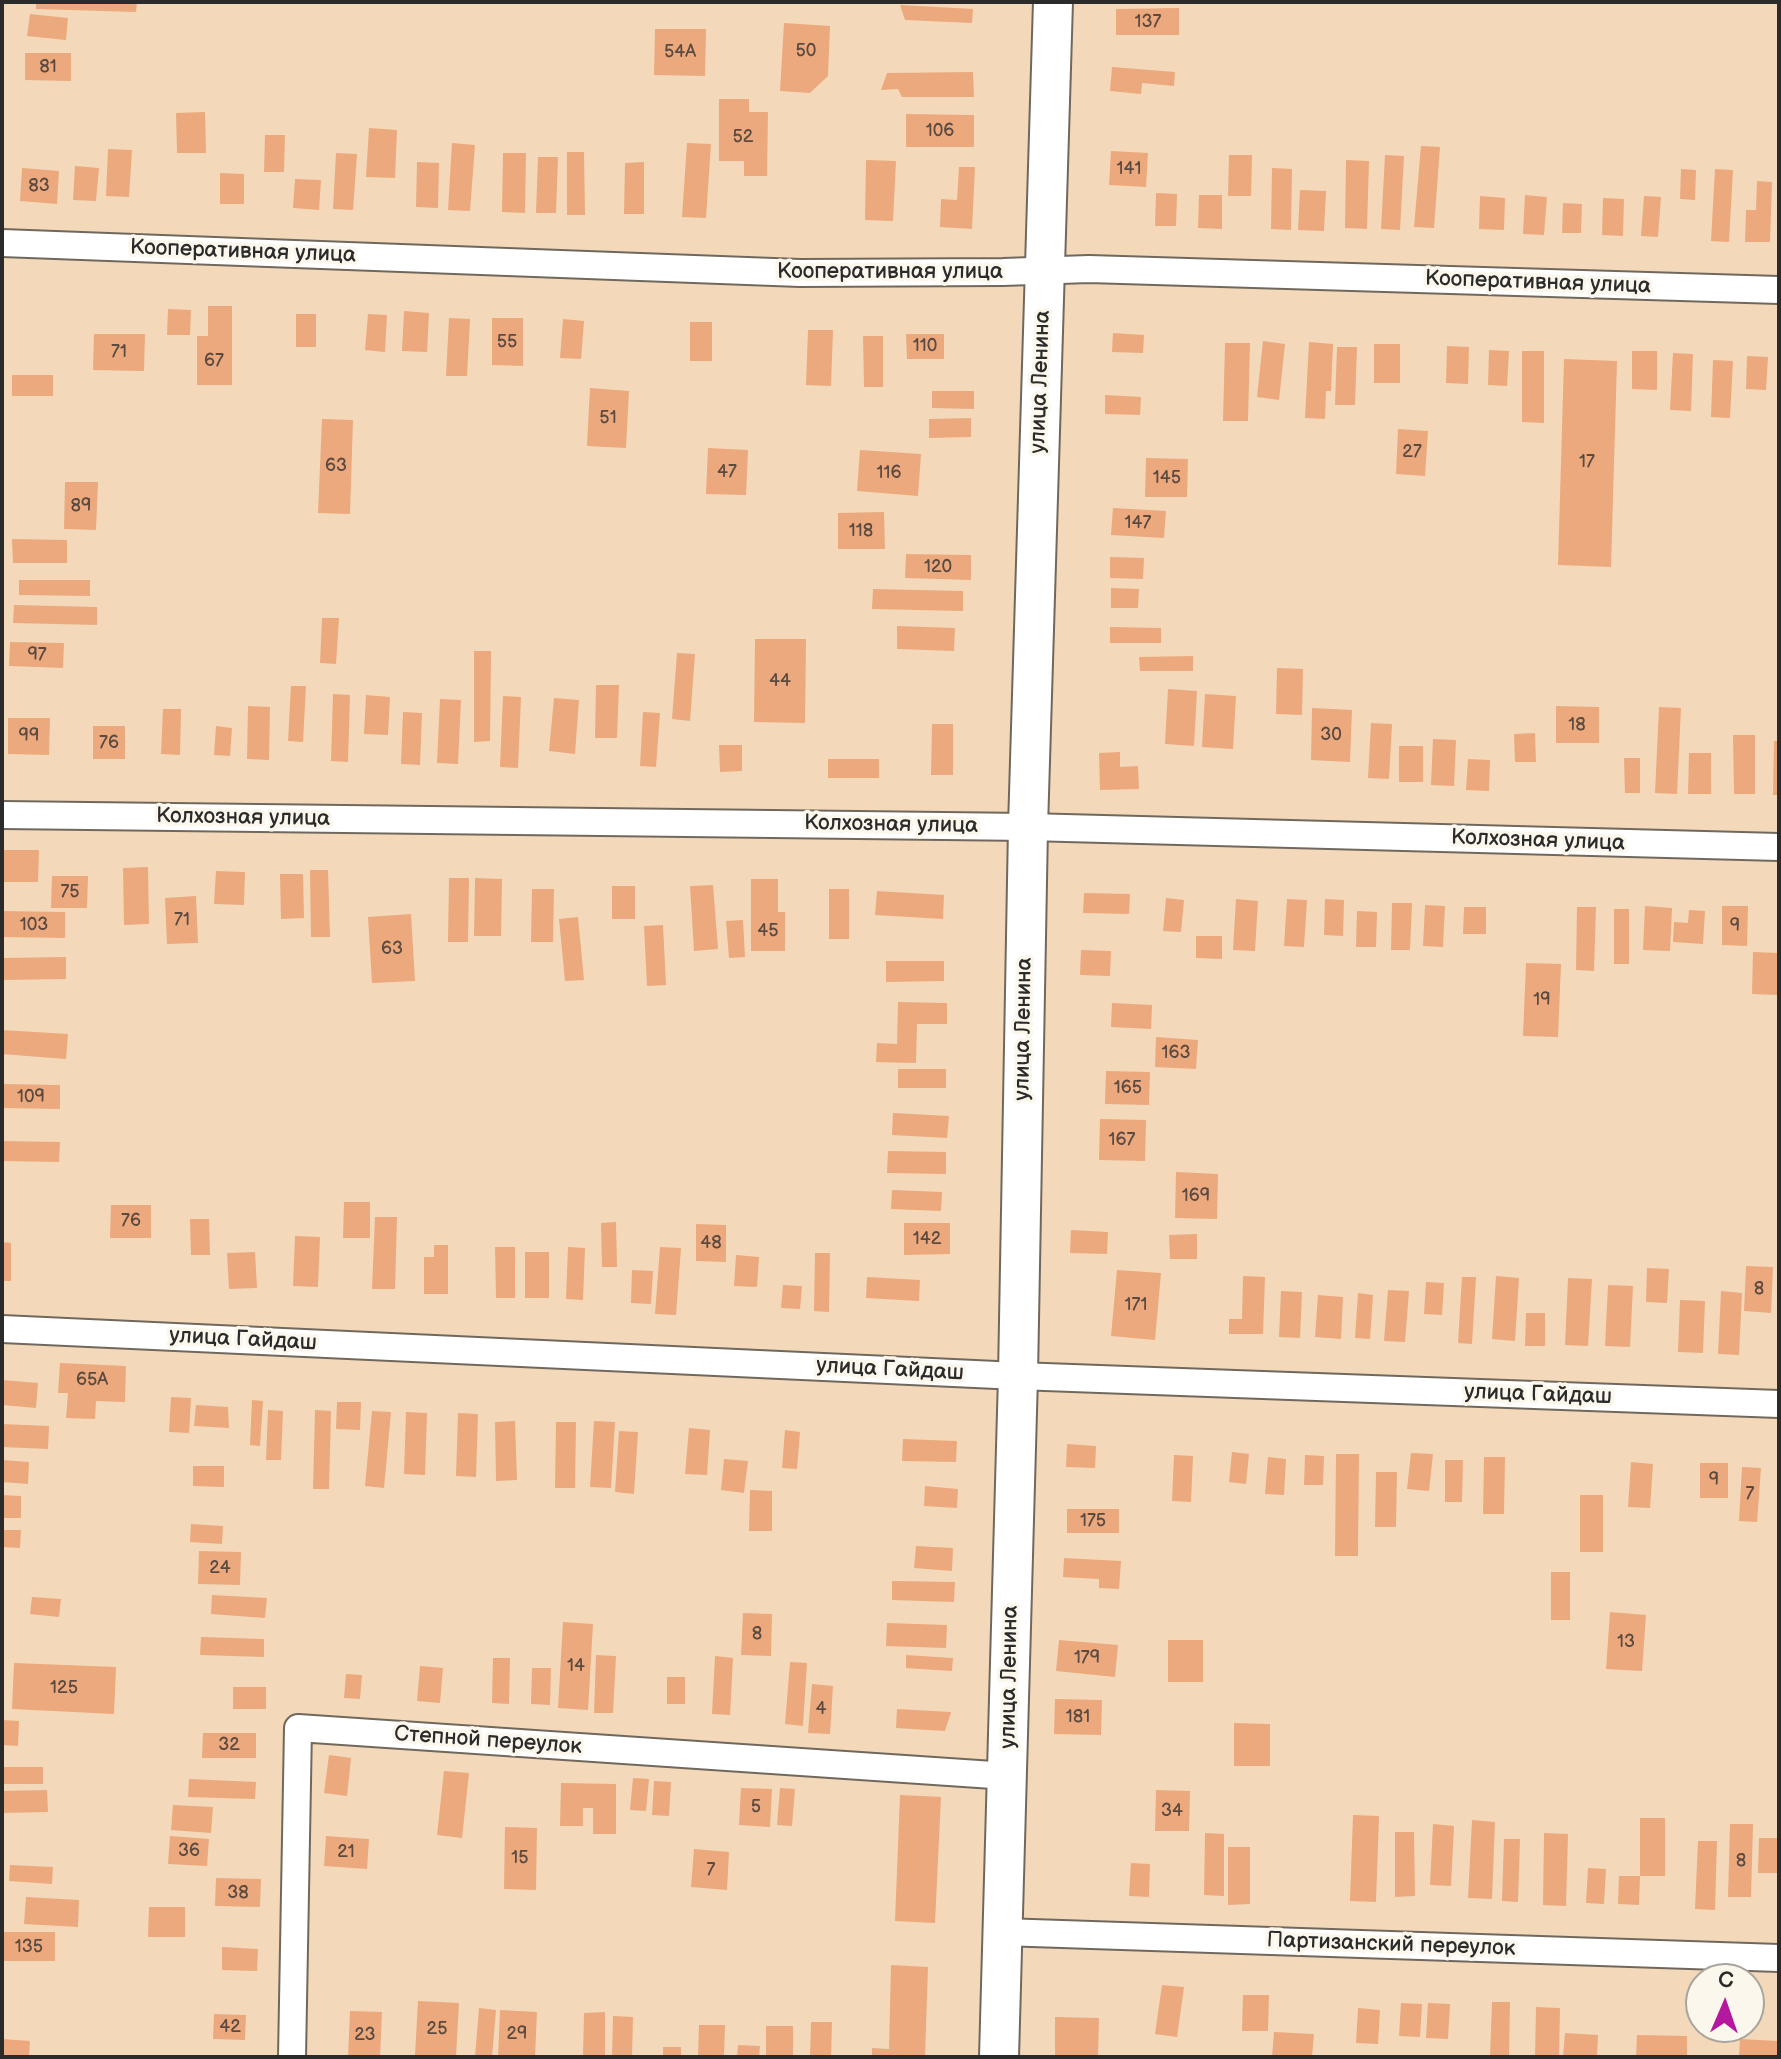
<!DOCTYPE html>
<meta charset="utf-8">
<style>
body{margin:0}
#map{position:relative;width:1781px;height:2059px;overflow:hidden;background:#f3d9ba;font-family:"Balsamiq Sans",sans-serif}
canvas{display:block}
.frame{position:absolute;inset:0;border:4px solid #2b2b2b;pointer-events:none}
.north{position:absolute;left:1685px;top:1963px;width:80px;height:80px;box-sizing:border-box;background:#fbf7ec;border:2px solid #a8a59f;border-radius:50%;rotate:2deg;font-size:22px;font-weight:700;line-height:32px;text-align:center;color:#2b2b2b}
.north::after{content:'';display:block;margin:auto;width:28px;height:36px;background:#b5179e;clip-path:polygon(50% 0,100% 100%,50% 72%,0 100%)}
</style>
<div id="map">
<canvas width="1781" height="2059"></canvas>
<div class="frame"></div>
<div class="north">С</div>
</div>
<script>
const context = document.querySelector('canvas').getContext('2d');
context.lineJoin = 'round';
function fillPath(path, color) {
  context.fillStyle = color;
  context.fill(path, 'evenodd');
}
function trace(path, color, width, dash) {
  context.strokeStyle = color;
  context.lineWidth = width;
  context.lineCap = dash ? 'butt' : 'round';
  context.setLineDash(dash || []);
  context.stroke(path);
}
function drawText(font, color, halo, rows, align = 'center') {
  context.font = font + ' "Balsamiq Sans",sans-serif';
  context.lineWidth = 7;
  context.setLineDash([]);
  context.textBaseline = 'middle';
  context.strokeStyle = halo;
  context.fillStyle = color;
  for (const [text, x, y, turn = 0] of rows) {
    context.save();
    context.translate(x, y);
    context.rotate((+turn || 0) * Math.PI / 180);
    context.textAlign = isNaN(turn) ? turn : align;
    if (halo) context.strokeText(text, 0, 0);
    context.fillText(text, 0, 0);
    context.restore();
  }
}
const building = new Path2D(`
 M36,2H137L136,12L36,9Z
 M900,5L973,9L972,23L905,20Z
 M1179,8V35H1116V9Z
 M30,14L68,18L66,40L27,36Z
 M784,23L830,26L828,76L810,93L780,91Z
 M655,29H706L705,76L654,75Z
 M25,53H71V81L25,80Z
 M1112,67L1175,72L1174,86L1142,83L1141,94L1110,91Z
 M973,72L974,97H902L898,89L881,90L887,73Z
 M719,99H749V112H768L767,176H744V161H719Z
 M205,112L206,153H177L176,113Z
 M906,114L974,115V147H906Z
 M369,128L397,130L395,178L366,177Z
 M265,135H285L284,172H264Z
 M452,143L475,145L470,211L448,210Z
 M687,143L711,144L706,218L682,217Z
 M1421,146L1440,147L1434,228L1414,227Z
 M108,149L132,150L129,197L106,196Z
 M1111,151L1148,153L1146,187L1109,185Z
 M567,152H584L585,215H567Z
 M336,153L357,154L353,210L333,209Z
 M503,153H526L525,213L502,212Z
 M1229,155H1252L1251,196H1228Z
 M1385,155L1404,156L1400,230L1381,229Z
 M538,157H558L556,213H536Z
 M866,160L896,161L893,221L865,220Z
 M1346,160L1369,161L1367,229L1345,228Z
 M417,162L439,163L438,208L416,207Z
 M644,162V214H624L625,163Z
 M75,166L99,168L96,201L73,200Z
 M959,167H975L972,229L940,227L941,199L957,200Z
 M22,168L59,171L57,204L20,201Z
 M1272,168L1292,169L1291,230L1271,229Z
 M1681,169L1696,170L1695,200L1680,199Z
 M1715,169L1733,170L1729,242L1711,241Z
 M220,173L244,174V204H220Z
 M295,179L321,180L319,210L293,208Z
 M1757,181L1772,182L1770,242H1745L1746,210H1756Z
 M1300,190L1326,191L1324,231L1298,230Z
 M1156,193L1177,194L1176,226H1155Z
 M1199,195H1222V229L1198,228Z
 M1525,195L1547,197L1544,235L1523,234Z
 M1480,196L1505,198L1504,230L1479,229Z
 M1644,196L1661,197L1658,237L1641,236Z
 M1603,198L1624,199L1623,236L1602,235Z
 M1563,203L1582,204L1581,233H1562Z
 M208,306H232V385H197V336H208Z
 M168,309L191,310L190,335H167Z
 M404,311L429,313L427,352L402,351Z
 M296,314H316V347H296Z
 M368,314L387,315L385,352L365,350Z
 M449,318L470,319L467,376H446Z
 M492,318H523V366L492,365Z
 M563,319L584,321L581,359L560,358Z
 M690,322H712V361H690Z
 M808,330H833L831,386L806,385Z
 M1113,333L1144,335L1143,353L1112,352Z
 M94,334H145L144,371L93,370Z
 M906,334H944V359H907Z
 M863,336H883V387H864Z
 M1263,341L1285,344L1279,400L1257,397Z
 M1309,342L1333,344L1331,391H1326L1325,419L1305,418Z
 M1225,343H1250L1248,421H1223Z
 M1374,344H1400V383H1374Z
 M1447,346L1469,347L1468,384L1446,383Z
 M1337,347H1357L1355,405H1335Z
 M1489,350L1509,351L1507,386L1488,385Z
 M1522,351H1544V423L1522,422Z
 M1632,351H1657V390L1632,389Z
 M1673,353L1693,354L1691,411L1670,410Z
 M1747,356L1768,357L1766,390L1746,389Z
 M1564,359L1617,361L1611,567L1558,565Z
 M1713,360L1733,361L1730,418L1711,417Z
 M12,375H53V396H12Z
 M590,388L629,391L626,448L587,446Z
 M932,391H974V409L932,408Z
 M1105,395L1141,397L1140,415L1105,414Z
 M971,418V437L929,438V419Z
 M322,419L353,420L350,514L318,513Z
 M1398,429L1428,431L1425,476L1396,474Z
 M708,448L748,450L746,495L706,494Z
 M860,450L921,454L918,496L857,491Z
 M1146,458L1188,459L1187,497H1145Z
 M65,482H98L96,530L64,529Z
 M1113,508L1166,511L1164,538L1111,535Z
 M884,512L885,549H838V513Z
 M12,539L67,540V563H13Z
 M906,554L971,555V580L905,578Z
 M1110,557L1144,558L1143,579L1110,578Z
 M19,580H90V596L19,595Z
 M1111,588L1139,589L1138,608H1111Z
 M873,589L963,591V611L872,609Z
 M14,605L97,607V625L13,623Z
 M322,618H339L336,664L320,663Z
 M897,626L955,628L954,651L897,649Z
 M1110,627L1161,628V643H1110Z
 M755,639H806L805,723L754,722Z
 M10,642L64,643L63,668L9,666Z
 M474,651H491L490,741L474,742Z
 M677,653L695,654L690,721L672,719Z
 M1193,656V671H1140L1139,657Z
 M1277,668L1303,669L1302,715L1276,714Z
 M596,685H619L617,738H595Z
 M291,686H306L303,742L288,741Z
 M1168,689L1197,691L1194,746L1165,744Z
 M333,694L350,695L348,762L331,761Z
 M1205,694L1236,696L1233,749L1202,747Z
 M366,695L390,697L388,735L364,734Z
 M503,696L521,697L518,768L500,767Z
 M554,698L579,700L575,754L549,751Z
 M440,699L461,700L458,764L437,763Z
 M248,706L270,707L269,760L247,759Z
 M1556,706L1599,707V743H1556Z
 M1659,707L1681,708L1677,794L1655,793Z
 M1312,708L1352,710L1350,762L1311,760Z
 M163,709H181L180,755L161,754Z
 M403,712L422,713L420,765L401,764Z
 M643,712L660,713L656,767L640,766Z
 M8,718H50L49,755L8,754Z
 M1371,723L1392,724L1389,779L1368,778Z
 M932,724H953V775H931Z
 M93,726H125V759H93Z
 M216,726L232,728L230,756L214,755Z
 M1535,733L1536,762H1515L1514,734Z
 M1733,735H1755V794H1734Z
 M1433,739L1456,740L1454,786L1431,785Z
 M1774,741H1779V795H1773Z
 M719,745H742V771L720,772Z
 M1399,746H1423V782H1399Z
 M1120,752V767L1138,766L1139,789L1100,790L1099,753Z
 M1689,753H1711V794H1688Z
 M1624,758H1640V793H1625Z
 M828,759H879V778H828Z
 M1468,759L1490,760L1489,791L1466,790Z
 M2,850H39L38,882H2Z
 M148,867L149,924L124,925L123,868Z
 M310,870H328L330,937H311Z
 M216,871L245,872L244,905L214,904Z
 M280,874H303L304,918L281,919Z
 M52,876H88L87,908H51Z
 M449,878H469L468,942H448Z
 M475,878L502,879L501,936H474Z
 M751,879H778V912H785V951H751Z
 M713,885L718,949L694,951L690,886Z
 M612,886H635V919H612Z
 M532,889H554L553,942H531Z
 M829,889H849V939H829Z
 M877,891L944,895L943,919L875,915Z
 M1084,893L1130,894L1129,914L1083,913Z
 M196,896L198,943L167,944L165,898Z
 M1166,898L1184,900L1181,932L1163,931Z
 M1236,899L1258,901L1255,951L1233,950Z
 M1287,899L1307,900L1304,947L1284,946Z
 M1325,899L1344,900L1343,936L1324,935Z
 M1392,903H1412L1410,950H1391Z
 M1425,905L1445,906L1443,947L1423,946Z
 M1645,906L1672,908L1670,951L1643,950Z
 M1722,906H1748L1747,946L1722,945Z
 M1464,907H1486V934H1463Z
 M1577,907H1596L1594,971L1576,970Z
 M1614,909H1629V964H1614Z
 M1689,910L1705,911L1703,944L1673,942L1674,922L1688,923Z
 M2,911L65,912V938L2,937Z
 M1357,911L1377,912L1376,947H1356Z
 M411,914L415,981L372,983L368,917Z
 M578,917L584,980L565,981L559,919Z
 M743,920L745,957L729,958L726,921Z
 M663,925L666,985L647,986L644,926Z
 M1196,936H1222V959L1196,958Z
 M1081,950L1111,951L1110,976L1080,975Z
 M1753,952L1779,953L1778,995L1752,994Z
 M66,957V979L2,980V958Z
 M886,961H944V981L886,982Z
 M1526,963L1561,964L1558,1037L1523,1036Z
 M898,1002L947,1003V1024H917L916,1063L876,1062L877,1043L897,1044Z
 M1112,1003L1152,1005L1151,1029L1111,1027Z
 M2,1030L68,1034L66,1059L2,1054Z
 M1156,1037L1198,1040L1196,1069L1155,1067Z
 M898,1069H946V1088H898Z
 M1106,1071L1150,1072L1149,1105L1105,1104Z
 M2,1084L60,1085V1109L2,1108Z
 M893,1113L949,1116L947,1138L892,1135Z
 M1100,1119L1146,1120L1145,1161L1099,1160Z
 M2,1141L60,1142L59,1162L2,1161Z
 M888,1151L946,1152V1174L887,1173Z
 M1176,1172L1218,1174L1217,1219L1175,1218Z
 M892,1190L942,1192L941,1211L891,1209Z
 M344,1202H370V1238H343Z
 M111,1205H151V1238H110Z
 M375,1217H397L395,1289H372Z
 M190,1219H209L210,1255H191Z
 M616,1222L617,1267H602L601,1223Z
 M904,1223H950V1254L904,1255Z
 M696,1224L726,1225V1262L696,1261Z
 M1071,1230L1108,1232L1107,1254L1070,1253Z
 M1197,1234V1259H1170L1169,1235Z
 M295,1236L320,1237L318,1287L293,1286Z
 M2,1242L11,1243V1281H2Z
 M434,1245H448V1294H424V1257H434Z
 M495,1247H515V1298H496Z
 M568,1247L585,1248L583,1300L566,1299Z
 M660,1247L681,1248L676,1315L655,1314Z
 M255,1252L257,1288L229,1289L227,1253Z
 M525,1252H549V1298H525Z
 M815,1253H830L829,1312L814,1311Z
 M736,1255L759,1257L757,1287L734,1286Z
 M1746,1266L1773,1267L1771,1313L1744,1311Z
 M1647,1268L1669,1269L1667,1303L1646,1302Z
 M632,1270L653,1271L651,1304L631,1303Z
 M1117,1270L1161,1273L1155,1340L1111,1336Z
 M1243,1276L1265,1277L1263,1334H1229V1319H1242Z
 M1496,1276L1519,1278L1515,1341L1492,1339Z
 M867,1277L920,1280L919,1301L866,1298Z
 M1462,1277H1476L1472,1344L1458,1343Z
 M1568,1278L1592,1279L1588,1346L1565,1345Z
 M1426,1282L1444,1283L1442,1315L1424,1314Z
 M783,1285L802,1286L800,1309L781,1308Z
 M1608,1285L1633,1286L1630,1347L1605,1346Z
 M1388,1290L1409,1291L1405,1342L1384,1341Z
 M1281,1291L1302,1292L1300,1338L1279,1337Z
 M1721,1291L1742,1293L1739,1355L1718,1354Z
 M1358,1293L1373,1295L1370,1339L1355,1338Z
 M1318,1295L1343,1297L1341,1339L1315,1337Z
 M1680,1300L1705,1301L1703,1353L1678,1352Z
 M1526,1313H1545V1346H1525Z
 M60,1363L126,1366L125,1402L96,1401L95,1419L66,1418L68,1393H58Z
 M2,1380L38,1383L36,1408L2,1405Z
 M171,1397L191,1398L189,1433L169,1432Z
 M252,1400L263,1401L260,1446L250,1445Z
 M337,1402H361L360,1430L336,1429Z
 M196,1405L228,1407L229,1428L194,1426Z
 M268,1410L283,1411L281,1460H266Z
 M315,1410L331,1411L329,1489H313Z
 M372,1411L391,1412L384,1488L365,1486Z
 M406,1412L427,1413L425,1475L404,1474Z
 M458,1413L478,1414L476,1477L456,1476Z
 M515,1421L517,1480L496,1481L495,1422Z
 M594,1421L615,1422L611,1488L590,1487Z
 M556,1422H576L575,1488H555Z
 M2,1424L49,1426L48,1449L2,1447Z
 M689,1428L710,1430L707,1475L685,1474Z
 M785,1430L800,1432L797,1469L782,1468Z
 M619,1431L638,1432L634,1494L615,1492Z
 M903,1439L957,1441L956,1462L902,1461Z
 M1067,1444L1096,1446L1095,1468L1066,1467Z
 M1232,1452L1249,1454L1246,1484L1229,1482Z
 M1411,1453L1433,1454L1429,1491L1407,1489Z
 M1336,1454H1359L1358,1556H1335Z
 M1174,1455L1193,1456L1191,1502L1172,1501Z
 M1305,1455L1324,1456L1323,1485H1304Z
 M1268,1457L1286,1459L1284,1495L1265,1494Z
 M1484,1457H1505L1504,1514H1483Z
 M724,1459L748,1461L744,1493L721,1490Z
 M2,1460L29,1462L28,1484L2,1482Z
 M1445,1460H1463L1462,1502H1445Z
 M1631,1462L1653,1464L1650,1508L1628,1507Z
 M1700,1463H1728V1498H1700Z
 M193,1466H224V1487L193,1486Z
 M1742,1467L1761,1468L1757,1522L1739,1521Z
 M1376,1472H1397L1396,1527H1375Z
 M925,1486L958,1489L957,1508L924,1506Z
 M750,1490L772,1491V1531H749Z
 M2,1495L21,1496V1518H2Z
 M1580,1495H1603V1552H1580Z
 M1067,1509H1119V1533H1067Z
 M191,1524L223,1526L222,1544L190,1542Z
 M2,1530H21L20,1548L2,1547Z
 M916,1546L953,1548L952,1571L914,1568Z
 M199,1551L241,1552L240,1585L198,1584Z
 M1064,1558L1121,1561L1119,1589L1099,1588V1579L1063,1577Z
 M1551,1572H1570V1620H1551Z
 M892,1581L955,1582L954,1602L892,1600Z
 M212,1595L267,1598L265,1618L211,1614Z
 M32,1597L61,1599L59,1617L30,1614Z
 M1610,1612L1646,1615L1642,1671L1606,1669Z
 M743,1613L772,1614L771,1656L741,1655Z
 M563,1622L593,1624L588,1710L558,1708Z
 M887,1623L947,1625L946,1648L886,1646Z
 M201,1637L264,1639V1657L200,1655Z
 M1059,1640L1118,1645L1115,1677L1056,1671Z
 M1168,1640H1203V1682H1168Z
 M596,1655L616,1656L613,1713H594Z
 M906,1655L953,1658L952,1671L906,1668Z
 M715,1656L733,1658L730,1715L712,1714Z
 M493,1658H510L509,1704L492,1703Z
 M790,1662L807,1663L803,1726L785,1724Z
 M14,1663L116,1667L114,1714L12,1709Z
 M420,1666L443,1668L440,1703L417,1701Z
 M532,1668H551L550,1705L531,1704Z
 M346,1674L362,1675L360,1699L344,1698Z
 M667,1677H685V1704H667Z
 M812,1684L833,1686L830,1734L808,1733Z
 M233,1687H266V1709H233Z
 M1055,1699L1102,1700L1101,1735L1054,1734Z
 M897,1709L951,1712L945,1731L896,1728Z
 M2,1720L19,1721L18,1746L2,1745Z
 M1234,1723L1270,1724V1766H1234Z
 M203,1733H256V1758H202Z
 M329,1755L351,1758L347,1796L324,1793Z
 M2,1767H43V1784H2Z
 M444,1771L469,1773L462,1838L437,1835Z
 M633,1778L649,1779L646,1811L630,1810Z
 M189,1779L256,1782L255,1799L188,1797Z
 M654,1781L671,1782L669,1816L652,1815Z
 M561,1783L616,1784V1834H593V1808H583V1826H560Z
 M741,1788L772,1789L770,1827L739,1825Z
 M780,1788L795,1789L792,1826L777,1825Z
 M47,1790L48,1812L2,1813V1791Z
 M1156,1790L1190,1791L1189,1831H1155Z
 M900,1795L941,1797L935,1923L895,1921Z
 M173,1805L213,1807L211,1833L171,1830Z
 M1353,1815L1379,1816L1376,1902L1350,1901Z
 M1640,1818H1665V1876H1640Z
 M1472,1820L1495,1822L1492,1899L1468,1898Z
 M1433,1824L1454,1826L1451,1886L1430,1885Z
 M1730,1824H1753L1751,1897H1728Z
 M505,1827L537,1828L536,1890L504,1889Z
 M1395,1832H1414L1415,1896L1395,1897Z
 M1205,1833L1224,1834V1896L1204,1895Z
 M1544,1833L1568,1834L1566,1906L1543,1905Z
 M170,1836L209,1839L207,1866L168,1864Z
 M326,1836L369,1839L367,1869L324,1866Z
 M1759,1838H1779V1873H1758Z
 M1504,1839H1520L1518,1902L1502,1901Z
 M1698,1841H1717L1715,1910L1695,1909Z
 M1228,1847H1250V1904L1228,1905Z
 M694,1849L729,1852L727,1890L691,1887Z
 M1131,1863L1150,1864L1149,1897L1129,1896Z
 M10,1865L53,1867L52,1884L9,1881Z
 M1588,1868L1606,1869L1604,1904L1586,1903Z
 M1619,1876H1640L1639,1905L1618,1904Z
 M216,1878L261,1879L260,1907L215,1906Z
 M26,1897L79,1900L78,1927L24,1924Z
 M149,1907H185V1937H148Z
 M2,1932H55V1961H2Z
 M222,1947L258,1949L257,1971L222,1970Z
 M891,1965L928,1967L925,2057H872V2048L889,2049Z
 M1162,1985L1184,1987L1177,2037L1155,2034Z
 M1243,1995H1269L1268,2031H1242Z
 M418,2001L459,2003L456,2057L415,2055Z
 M1492,2002H1510L1509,2057H1490Z
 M1401,2003L1422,2004L1420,2037L1399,2036Z
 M1428,2003L1450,2004L1448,2039L1426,2038Z
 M1536,2007L1560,2008L1559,2057H1535Z
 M479,2008L496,2010L492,2057H475Z
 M1358,2008L1380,2010L1378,2044L1356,2043Z
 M500,2010L537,2012L535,2057H498Z
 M350,2011L382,2012L380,2057H348Z
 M605,2012V2057H583L584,2013Z
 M214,2014L246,2015L245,2040L213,2039Z
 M613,2016L633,2017L632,2057H612Z
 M1055,2017L1099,2018L1098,2057H1055Z
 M811,2022H832L831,2057H810Z
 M699,2025H725L724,2057H698Z
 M766,2026H793V2057H766Z
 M1274,2032L1314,2034L1312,2057H1272Z
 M1565,2033L1598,2035L1597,2057H1563Z
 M1637,2035L1687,2036V2057H1636Z
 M2,2039L30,2041L29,2057H2Z
 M1740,2039L1778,2041L1777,2057H1739Z
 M738,2045L760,2046L759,2057H737Z
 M663,2047H681V2057H663Z`);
const street = new Path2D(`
 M2,243L800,273L1003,272L1089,269L1779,290
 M2,815L1028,827L1779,847
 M2,1329L1018,1376L1779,1404
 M1002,1932L1779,1958
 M292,2057L298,1728L1008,1776`);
const secondary = new Path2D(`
 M999,2057L1018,1376L1028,827L1053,2`);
const numberNames = [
 ["137",1148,22],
 ["50",806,51],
 ["54А",680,52],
 ["81",48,67],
 ["106",940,131],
 ["52",743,137],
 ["141",1129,169],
 ["83",39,186],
 ["55",507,342],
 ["110",925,346],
 ["71",119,352],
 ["67",214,361],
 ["51",608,418],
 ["27",1412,452],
 ["17",1587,462],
 ["63",336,466],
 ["47",727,472],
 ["116",889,473],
 ["145",1167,478],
 ["89",81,506],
 ["147",1138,523],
 ["118",861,531],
 ["120",938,567],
 ["97",37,655],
 ["44",780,681],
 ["18",1577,725],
 ["30",1331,735],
 ["99",29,736],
 ["76",109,743],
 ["75",70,892],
 ["71",182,920],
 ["103",34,925],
 ["9",1735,926],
 ["45",768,931],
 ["63",392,949],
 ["19",1542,1000],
 ["163",1176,1053],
 ["165",1128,1088],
 ["109",31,1097],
 ["167",1122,1140],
 ["169",1196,1196],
 ["76",131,1221],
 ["142",927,1239],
 ["48",711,1243],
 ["8",1759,1289],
 ["171",1136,1305],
 ["65А",92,1380],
 ["9",1714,1480],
 ["7",1750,1494],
 ["175",1093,1521],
 ["24",220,1568],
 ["8",757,1634],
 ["13",1626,1642],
 ["179",1087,1658],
 ["14",576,1666],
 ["125",64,1688],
 ["4",821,1709],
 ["181",1078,1717],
 ["32",229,1745],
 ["5",756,1807],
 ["34",1172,1811],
 ["36",189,1851],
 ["21",346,1852],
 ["15",520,1858],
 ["8",1741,1861],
 ["7",711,1870],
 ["38",238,1893],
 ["135",29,1947],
 ["42",230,2027],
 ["25",437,2029],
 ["29",517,2034],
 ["23",365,2035]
];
const streetNames = [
 ["Кооперативная улица",243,252,2],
 ["Кооперативная улица",890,272],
 ["Кооперативная улица",1538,283,2],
 ["улица Ленина",1041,382,-88],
 ["Колхозная улица",243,818,1],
 ["Колхозная улица",891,825,1],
 ["Колхозная улица",1538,841,2],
 ["улица Ленина",1024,1029,-89],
 ["улица Гайдаш",243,1340,3],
 ["улица Гайдаш",890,1370,3],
 ["улица Гайдаш",1538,1395,2],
 ["улица Ленина",1010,1677,-89],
 ["Степной переулок",488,1741,4],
 ["Партизанский переулок",1391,1945,2]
];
fillPath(building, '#eca97e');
trace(street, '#71685d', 30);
trace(secondary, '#71685d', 42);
trace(street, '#fff', 26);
trace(secondary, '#fff', 38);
drawText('18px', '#5b4a40', null, numberNames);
drawText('22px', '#2b2b2b', '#fbf7ec', streetNames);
</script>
